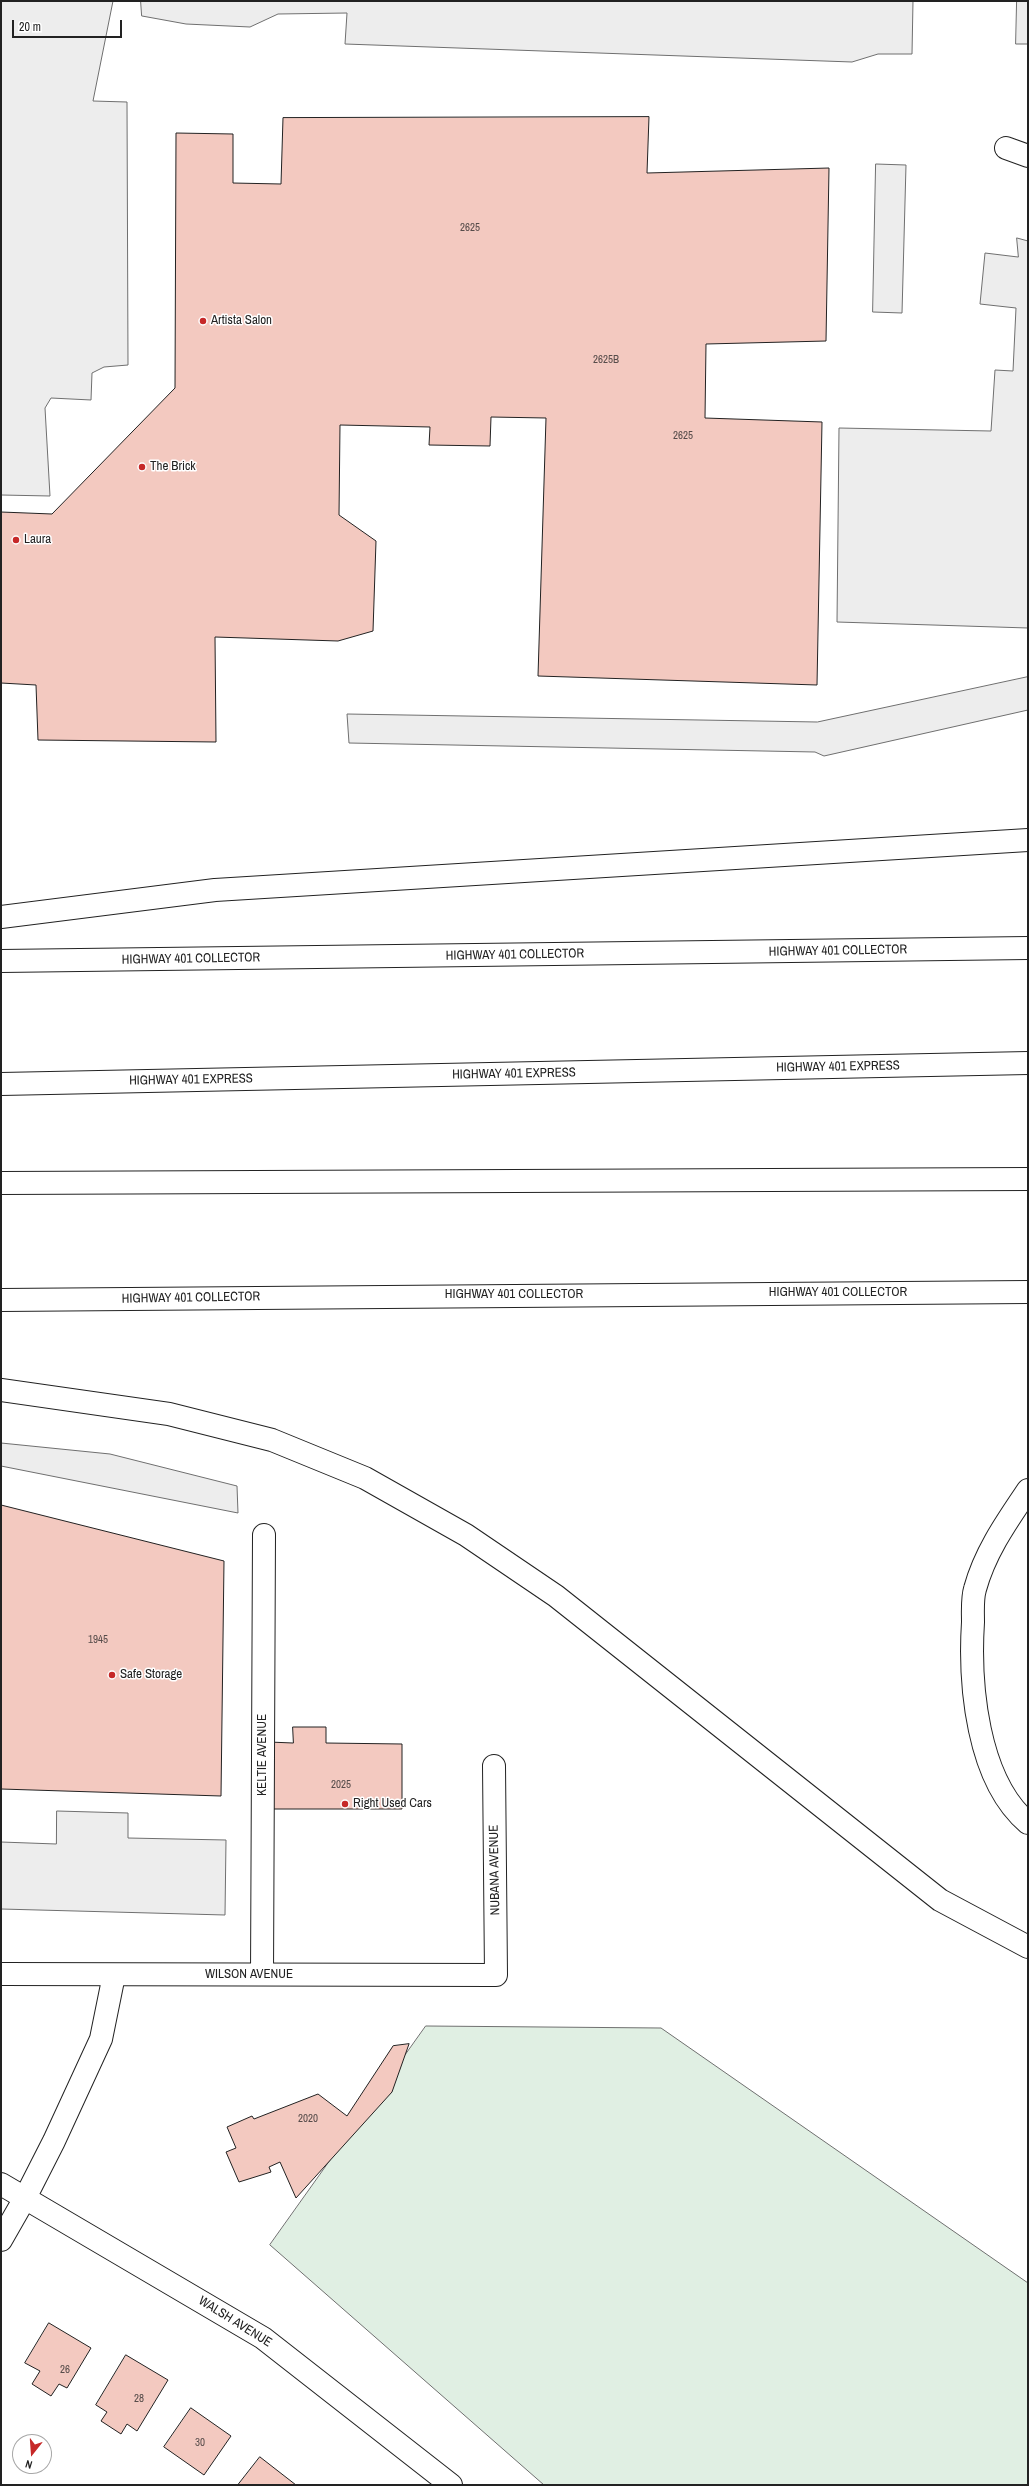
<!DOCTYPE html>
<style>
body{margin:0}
#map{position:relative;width:1029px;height:2486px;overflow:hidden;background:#fff;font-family:"Archivo Narrow",sans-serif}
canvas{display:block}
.frame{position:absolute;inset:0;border:2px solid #222;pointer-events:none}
.north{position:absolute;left:12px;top:2434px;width:40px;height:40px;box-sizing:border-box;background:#fff;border:1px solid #a7a7a7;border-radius:50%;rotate:197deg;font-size:11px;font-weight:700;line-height:16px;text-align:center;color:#222}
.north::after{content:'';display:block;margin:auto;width:14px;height:18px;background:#c62828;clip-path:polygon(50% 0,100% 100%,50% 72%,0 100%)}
.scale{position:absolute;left:12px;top:20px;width:110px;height:18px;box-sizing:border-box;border:2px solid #222;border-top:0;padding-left:5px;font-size:12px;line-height:14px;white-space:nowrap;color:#222;-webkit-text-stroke:3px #fff;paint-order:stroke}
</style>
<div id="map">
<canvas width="1029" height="2486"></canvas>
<div class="frame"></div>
<div class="north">N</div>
<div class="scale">20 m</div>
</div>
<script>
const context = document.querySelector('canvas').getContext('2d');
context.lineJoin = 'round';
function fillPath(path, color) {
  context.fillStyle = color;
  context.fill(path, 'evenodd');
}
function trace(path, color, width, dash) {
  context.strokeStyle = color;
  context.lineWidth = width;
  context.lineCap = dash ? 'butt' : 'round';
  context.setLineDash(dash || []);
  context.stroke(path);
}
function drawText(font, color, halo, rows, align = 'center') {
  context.font = font + ' "Archivo Narrow",sans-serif';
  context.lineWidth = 3;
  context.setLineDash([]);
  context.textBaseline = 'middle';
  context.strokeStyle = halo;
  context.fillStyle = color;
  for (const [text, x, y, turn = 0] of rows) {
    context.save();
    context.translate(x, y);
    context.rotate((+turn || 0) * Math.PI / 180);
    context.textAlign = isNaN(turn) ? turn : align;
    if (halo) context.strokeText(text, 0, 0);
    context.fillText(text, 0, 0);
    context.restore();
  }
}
const green = new Path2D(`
 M426,2026L661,2028L1028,2283V2485H544L270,2245Z`);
const parking = new Path2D(`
 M1,1H113L93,101L127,102L128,365L104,367L92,373L91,400L51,398L45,408L50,496L1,495Z
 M141,1H913L912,54H878L852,62L345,44L347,13L278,14L250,27L186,24L142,16Z
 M1017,1H1028V44H1016Z
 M876,164L906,165L902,313L873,312Z
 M1017,238L1028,241V628L837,622L839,428L991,431L995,370L1013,371L1016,308L980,304L985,253L1018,257Z
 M1028,677V710L824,756L815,752L349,743L347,714L817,722Z
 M1,1443L110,1454L237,1486L238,1513L1,1466Z
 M57,1811L128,1813V1838L226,1840L225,1915L1,1909V1842L56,1844Z`);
const building = new Path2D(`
 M649,117L647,173L829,168L826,341L706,344L705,418L822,422L817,685L538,676L546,418L491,417L490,446L429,445L430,427L340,425L339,515L376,541L373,631L338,641L215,637L216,742L38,740L36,685L1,683V512L52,514L175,388L176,133L233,134V183L281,184L283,118Z
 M1,1505L224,1561L221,1796L1,1789Z
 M293,1727H326V1743L402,1744V1809H269V1742L293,1743Z
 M409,2044L392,2092L296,2198L280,2162L269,2167L271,2172L239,2182L226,2152L236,2148L227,2127L252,2116L254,2119L318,2094L347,2116L393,2046Z
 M49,2323L91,2348L67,2388L59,2384L51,2396L32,2384L40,2371L25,2363Z
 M126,2355L168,2380L137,2431L127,2424L121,2434L101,2421L107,2412L96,2405Z
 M191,2408L231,2436L204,2475L164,2447Z
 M260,2457L296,2485H238Z`);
const minor = new Path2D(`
 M1006,148L1028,156
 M1,1974L496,1975L494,1766
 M262,1974L264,1535
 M1,2240L25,2198`);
const major = new Path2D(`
 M1,2184L263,2338L451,2485
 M25,2198L54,2141L101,2039L114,1975`);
const highway = new Path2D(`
 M1,917L215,890L1028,840
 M1,961L1028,948
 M1,1084L1028,1063
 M1,1183L1028,1179
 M1,1300L1028,1292
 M1,1390L169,1414L272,1440L365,1478L466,1535L556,1596L940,1900L1028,1947
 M1028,1490C1007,1521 985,1552 975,1589C972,1599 973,1612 973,1622C969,1684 977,1780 1028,1823`);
const markers = [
 [203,321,4,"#c62828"],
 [142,467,4,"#c62828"],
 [16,540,4,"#c62828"],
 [112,1675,4,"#c62828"],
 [345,1804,4,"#c62828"]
];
const numberNames = [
 ["2625",470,228],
 ["2625B",606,360],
 ["2625",683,436],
 ["1945",98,1640],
 ["2025",341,1785],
 ["2020",308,2119],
 ["26",65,2370],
 ["28",139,2399],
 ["30",200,2443]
];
const poiNames = [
 ["Artista Salon",211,321],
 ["The Brick",150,467],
 ["Laura",24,540],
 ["Safe Storage",120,1675],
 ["Right Used Cars",353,1804]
];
const streetNames = [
 ["HIGHWAY 401 COLLECTOR",838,951,-1],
 ["HIGHWAY 401 COLLECTOR",515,955,-1],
 ["HIGHWAY 401 COLLECTOR",191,959,-1],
 ["HIGHWAY 401 EXPRESS",838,1067,-1],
 ["HIGHWAY 401 EXPRESS",514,1074,-1],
 ["HIGHWAY 401 EXPRESS",191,1080,-1],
 ["HIGHWAY 401 COLLECTOR",838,1293],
 ["HIGHWAY 401 COLLECTOR",514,1295],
 ["HIGHWAY 401 COLLECTOR",191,1298,-1],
 ["KELTIE AVENUE",263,1755,-90],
 ["NUBANA AVENUE",495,1870,-91],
 ["WILSON AVENUE",249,1975],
 ["WALSH AVENUE",235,2322,32]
];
fillPath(green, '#e0efe3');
trace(green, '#6f6f6f', 1);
fillPath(parking, '#ededed');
trace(parking, '#6f6f6f', 1);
fillPath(building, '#f3c9c0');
trace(building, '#222', 1);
trace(minor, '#222', 24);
trace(major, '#222', 24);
trace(highway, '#222', 24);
trace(minor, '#fff', 22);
trace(major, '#fff', 22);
trace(highway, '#fff', 22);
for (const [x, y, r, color] of markers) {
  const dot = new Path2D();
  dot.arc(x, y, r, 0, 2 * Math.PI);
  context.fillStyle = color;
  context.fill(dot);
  trace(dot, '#fff', 1.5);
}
drawText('11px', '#564c4a', null, numberNames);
drawText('13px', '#222', '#fff', poiNames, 'left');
drawText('13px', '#222', '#fff', streetNames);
</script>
